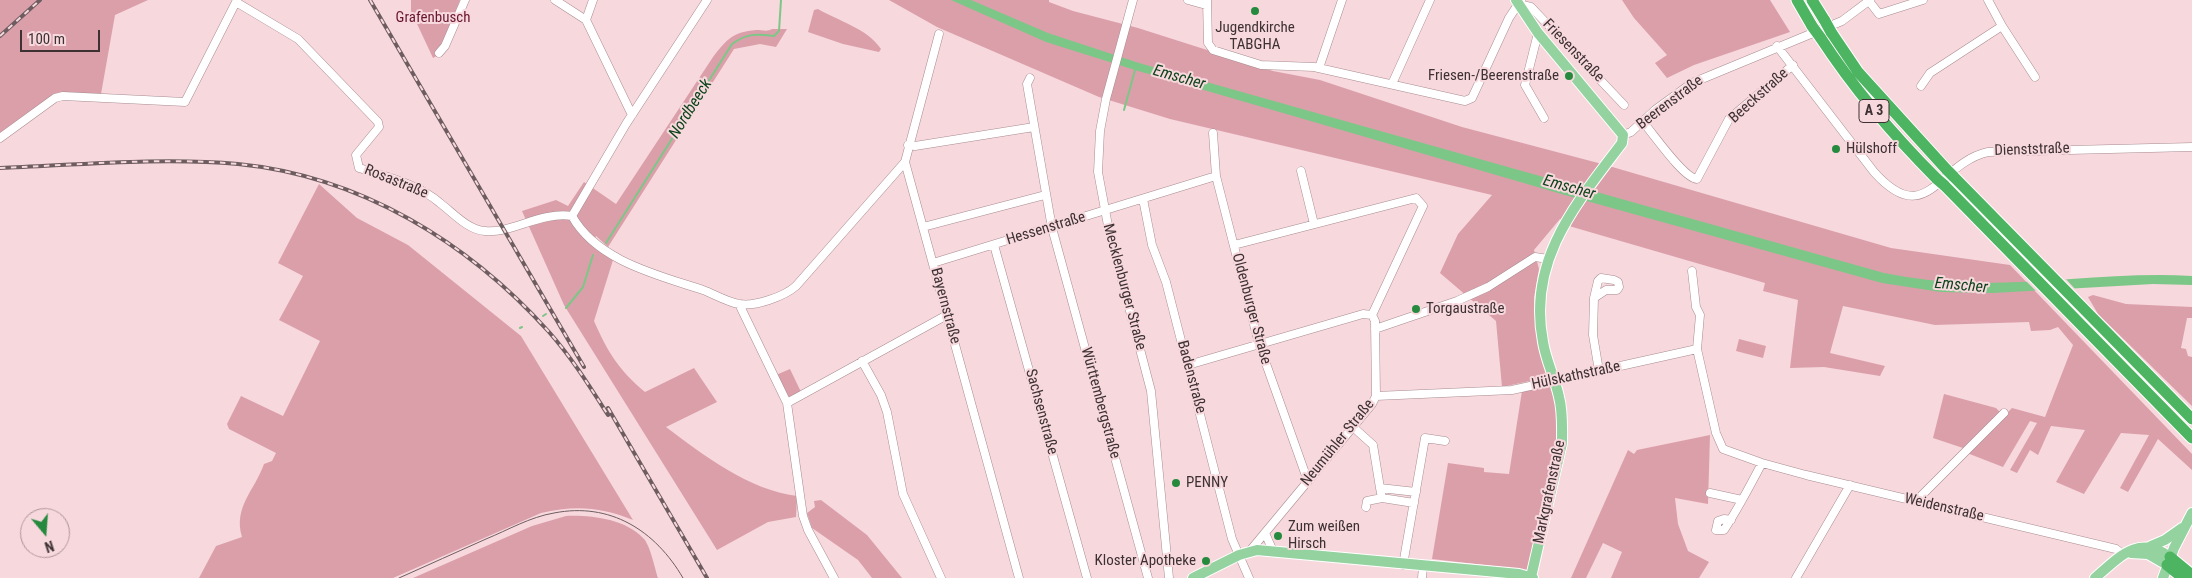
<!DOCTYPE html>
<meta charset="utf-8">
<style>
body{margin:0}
#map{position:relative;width:2192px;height:578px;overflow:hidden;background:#f7d8dd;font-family:"Roboto Condensed",sans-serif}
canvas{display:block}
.north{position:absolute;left:20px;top:508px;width:50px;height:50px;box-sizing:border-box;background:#f7d8dd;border:1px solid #ad9599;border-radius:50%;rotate:162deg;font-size:14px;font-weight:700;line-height:20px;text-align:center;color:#3d3133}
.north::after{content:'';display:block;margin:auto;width:18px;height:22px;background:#268a3e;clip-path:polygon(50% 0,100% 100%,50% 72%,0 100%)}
.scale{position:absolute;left:20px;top:30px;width:80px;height:22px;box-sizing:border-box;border:2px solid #3d3133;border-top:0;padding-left:6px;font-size:15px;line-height:18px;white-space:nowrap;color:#3d3133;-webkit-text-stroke:4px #f7d8dd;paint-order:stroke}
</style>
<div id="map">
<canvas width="2192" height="578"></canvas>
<div class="north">N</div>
<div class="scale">100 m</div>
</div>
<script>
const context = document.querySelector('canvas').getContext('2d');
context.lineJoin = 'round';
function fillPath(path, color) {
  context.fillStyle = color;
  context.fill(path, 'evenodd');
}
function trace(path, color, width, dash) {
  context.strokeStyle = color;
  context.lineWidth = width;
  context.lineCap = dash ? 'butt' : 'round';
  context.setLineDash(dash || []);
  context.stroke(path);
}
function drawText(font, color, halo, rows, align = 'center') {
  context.font = font + ' "Roboto Condensed",sans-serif';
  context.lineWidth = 4;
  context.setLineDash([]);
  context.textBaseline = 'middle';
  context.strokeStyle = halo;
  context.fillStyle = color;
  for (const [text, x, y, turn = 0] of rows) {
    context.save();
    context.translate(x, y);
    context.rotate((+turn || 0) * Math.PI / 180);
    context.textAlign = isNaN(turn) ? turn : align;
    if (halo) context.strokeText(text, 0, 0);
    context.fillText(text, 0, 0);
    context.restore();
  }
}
const green = new Path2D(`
 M0,0H148L115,15L101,94L53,95L0,134Z
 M411,0H460L438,55L433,58L411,11Z
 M889,0H1049V2L1073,11L1138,28L1273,71L1320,80L1462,127L1602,164L1891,248L2010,265L2192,454V470L2158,439L2128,492L2120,488L2149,435L2121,433L2084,494L2056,482L2085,430L2051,426L2038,455L2030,450L2017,473L2010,470L2037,423L2030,421L2003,467L1967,453L2012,408L2045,417L2073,345L2058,327L2050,330L2031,331L2029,322L1935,325L1843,306L1830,353L1885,366L1880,376L1824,367L1790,368L1798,300L1763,291L1765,283L1569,226L1560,219L1534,250L1539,269L1534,298L1538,341L1548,377L1502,387L1496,321L1440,273L1458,234L1492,195L1170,119L1099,97L937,27Z
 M1622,0H1770L1790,32L1694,65L1667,78L1655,63L1667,55L1634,18Z
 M818,9C838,21 867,28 881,49L879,52L843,44L808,32L814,10Z
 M772,29H787L776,47L760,44L734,49L608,247L596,236L592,244L613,260L594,321C608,353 619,370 645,392L694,368L717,402L666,427C703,455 749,490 797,496L796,517L768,522L717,550L564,305L522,211L556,200L568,206L584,182L616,204L713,57C727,39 733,32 756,30C763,30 767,32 772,29Z
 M319,184L357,218L408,245L521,336L633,520C601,507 575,505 541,513L393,578H199L216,546L242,537C233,507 255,490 264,464L272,461L276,453L229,429L227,424L241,396L283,416L320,341L279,320L303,276L278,263Z
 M2093,295L2126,304L2192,307V318H2187L2181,348L2186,349L2188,356L2192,357V406L2098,314L2088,297Z
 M1739,339L1766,346L1763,358L1736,351Z
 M790,369L801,392L792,397L787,396L776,375Z
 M1552,385L1559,411V440L1528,570L1432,559L1448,463L1484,468V472L1509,474L1522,391Z
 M1944,394L1996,408L2001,413L1963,448L1933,438Z
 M1710,435L1708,504L1675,498L1678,524L1688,551L1709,562L1699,578H1611L1622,552L1603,543L1586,578H1571L1628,450L1634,454L1637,450Z
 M821,500L867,535L902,578H872L858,560L812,528L807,513L815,507L814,501Z
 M566,516C591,515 625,519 643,538C650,544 655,569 658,578H413L532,526Z`);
const water = new Path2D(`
 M951,0H971L1048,33L1139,63L1884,273C1917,279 1949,284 1982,283C2053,283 2122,272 2192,276V285L2153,284L1993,293L1941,292L1882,283L1565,195L1135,70L1046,42Z`);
const pier = new Path2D(`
 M2063,276L2077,291L2038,293L2024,279Z`);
const stream = new Path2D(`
 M1124,110L1135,70
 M606,243L732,44C747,33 757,34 774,36L779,31L781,0
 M566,308L583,287L593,255
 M543,316L546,314
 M520,328L522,327`);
const minor = new Path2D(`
 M555,0L586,20
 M593,0L586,20L632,115
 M1133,0L1106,99L1100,131L1098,172L1109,231L1151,391L1169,578
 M1188,0L1206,5
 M1207,0L1208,43L1213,50L1261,65L1314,67L1465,101L1472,98L1509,18L1521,0
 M1869,1L1879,14L1923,0
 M236,2L298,39L378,122L379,127L356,155L359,168C387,177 418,184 440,203C453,213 468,230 485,231C511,234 541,211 572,216
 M1518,4L1531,7L1624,105
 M2002,26L2035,77
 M1538,33L1525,85L1544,118
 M939,34L905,162L1019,578
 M1777,46L1874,172C1927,231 1938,163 1988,152L2192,147
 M439,53L445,46L465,0
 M1319,68L1342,0
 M1030,78L1027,84L1052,228L1148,578
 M1392,84L1430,0
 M1921,86L1930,73L2002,26L1988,0
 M1642,121C1653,133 1683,178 1697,179L1729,119L1793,65
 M1213,133L1216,176L1259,344L1305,473L1310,478
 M1623,135L1631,132L1655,110L1692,83L1842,21L1870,0
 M0,138L55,98L63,96L185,102L237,0
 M908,145L915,146L1034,127
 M1301,171L1314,224
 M1143,199L1152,245L1166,282L1232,539L1249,578
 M572,216C597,261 658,275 703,290C714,294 727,302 739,304C755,307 785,296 796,286L905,162
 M572,216L626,124L707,0
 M923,227L1045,195
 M994,245L1087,578
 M1234,245L1416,198L1423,206L1372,315L1375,321L1376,396L1372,404L1249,552
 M933,263L1216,176
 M1692,271L1696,307L1700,315L1697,349L1716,433L1723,449L1762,463L1806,475L2116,549L2124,555
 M1594,298L1598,281L1601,278L1614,280L1618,282L1619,287L1617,290H1606L1594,298L1593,335L1599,371
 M739,304L787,403L803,516L808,530L834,578
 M1375,329L1457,301L1488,287L1535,257L1548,259
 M862,361L881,395L887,412L903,494L941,578
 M1188,365L1363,314L1372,315
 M1376,396L1512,390L1697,349
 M787,403L947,315
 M1353,427L1373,445L1380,488L1416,492
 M1380,488L1382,498L1414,503
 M1710,493L1742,500
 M1916,501L2004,413
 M1366,507L1367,501L1382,498
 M1731,520L1724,519L1718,521L1716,530H1724C1738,509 1750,486 1762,463
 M1265,533L1273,551
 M1403,565L1425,438L1445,441
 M1422,578L1423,567
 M1796,578L1850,485`);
const major = new Path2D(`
 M1516,0L1538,33L1623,135L1622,143C1576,204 1527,260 1543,342C1546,361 1555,378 1559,397C1563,412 1562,427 1562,443L1531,577
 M2151,546L2165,540L2182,528
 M2131,553L2148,554L2167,565
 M1193,578L1239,555L1257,550L1519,574L1533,578
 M2095,578C2119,557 2139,534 2170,557
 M2163,578L2174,548L2192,513`);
const highway = new Path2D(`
 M1797,0L1812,26
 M1812,0L1825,21
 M1831,32L1858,72L1947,170
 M1820,37C1854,89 1893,135 1937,179
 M1953,176L2192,419
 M1944,185L2192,438
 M2170,557L2192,575
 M2167,565L2183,578`);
const tram = new Path2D(`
 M399,578C428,565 457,552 486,539C508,530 530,517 554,513C610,502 655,530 683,578`);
const rail = new Path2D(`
 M370,0L584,367
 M0,36L40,0
 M0,168C76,165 162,157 238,164C360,176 468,242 549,332C572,358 590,387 608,415
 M608,408L707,578`);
const highwayBridge = new Path2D(`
 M1825,21L1831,32
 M1812,26L1820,37
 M1947,170L1953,176
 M1937,179L1944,185`);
const markers = [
 [1255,11,5,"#268a3e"],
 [1569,76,5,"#268a3e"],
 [1836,149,5,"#268a3e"],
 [1416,309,5,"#268a3e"],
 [1176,483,5,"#268a3e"],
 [1278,536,5,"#268a3e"],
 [1206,561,5,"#268a3e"]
];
const shields = [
 [1874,111,30]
];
const shieldNames = [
 ["A 3",1874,111]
];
const parkNames = [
 ["Grafenbusch",433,18]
];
const poiNames = [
 ["Jugendkirche",1255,28,"center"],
 ["TABGHA",1255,45,"center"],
 ["Friesen-/Beerenstraße",1559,76,"right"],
 ["Hülshoff",1846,149],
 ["Torgaustraße",1426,309],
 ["PENNY",1186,483],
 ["Zum weißen",1288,527],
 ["Hirsch",1288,544],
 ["Kloster Apotheke",1196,561,"right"]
];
const streetNames = [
 ["Friesenstraße",1573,51,46],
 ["Beeckstraße",1759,96,-42],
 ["Beerenstraße",1670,103,-37],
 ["Dienststraße",2032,150,-2],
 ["Rosastraße",396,182,22],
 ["Hessenstraße",1046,229,-17],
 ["Mecklenburger Straße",1124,287,75],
 ["Bayernstraße",945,306,75],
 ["Oldenburger Straße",1251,309,75],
 ["Hülskathstraße",1576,376,-12],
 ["Badenstraße",1191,377,75],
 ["Württembergstraße",1100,403,75],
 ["Sachsenstraße",1041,412,75],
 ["Neumühler Straße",1338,443,-51],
 ["Markgrafenstraße",1550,492,-78],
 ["Weidenstraße",1944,508,13]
];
const waterNames = [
 ["Emscher",1179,78,16],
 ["Nordbeeck",691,109,-58],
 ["Emscher",1569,188,16],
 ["Emscher",1961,286,5]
];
fillPath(green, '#db9faa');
fillPath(water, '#7cc787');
fillPath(pier, '#f7d8dd');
trace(stream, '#7cc787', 2);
trace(minor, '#a88c91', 9);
trace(major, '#fff', 12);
trace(highway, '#fff', 13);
trace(minor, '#fff', 8);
trace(major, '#94d2a0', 10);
trace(highway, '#4db461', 11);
trace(tram, '#6e5d60', 1);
trace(rail, '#6e5d60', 4);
trace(rail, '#f7d8dd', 2, [5.5]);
trace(highwayBridge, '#fff', 13, []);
trace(highwayBridge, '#4db461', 11);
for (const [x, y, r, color] of markers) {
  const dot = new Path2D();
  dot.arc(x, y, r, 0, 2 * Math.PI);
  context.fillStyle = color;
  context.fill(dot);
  trace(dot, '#f7d8dd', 2);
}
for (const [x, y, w] of shields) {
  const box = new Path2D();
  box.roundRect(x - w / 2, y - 11.5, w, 23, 4);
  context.fillStyle = '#f7d8dd';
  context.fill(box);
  trace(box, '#3d3133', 1);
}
drawText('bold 14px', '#3d3133', null, shieldNames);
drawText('15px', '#691530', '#f7d8dd', parkNames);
drawText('15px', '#3d3133', '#f7d8dd', poiNames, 'left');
drawText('15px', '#3d3133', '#f7d8dd', streetNames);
drawText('italic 16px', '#0c431a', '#f7d8dd', waterNames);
</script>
